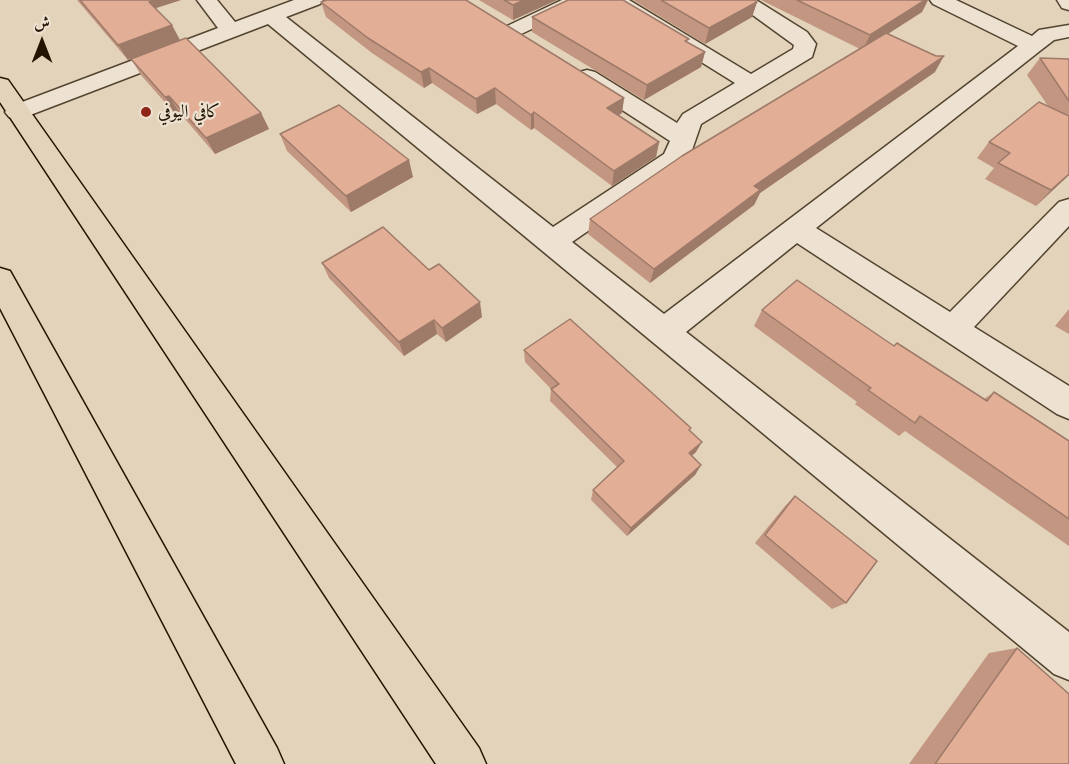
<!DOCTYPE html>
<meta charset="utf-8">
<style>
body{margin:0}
#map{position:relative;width:1069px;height:764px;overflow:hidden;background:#e3d3ba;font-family:"Old Standard TT",Amiri,serif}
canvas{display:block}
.north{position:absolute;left:12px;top:12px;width:60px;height:60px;-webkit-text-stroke:4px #ede2d2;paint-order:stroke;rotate:0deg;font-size:16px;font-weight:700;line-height:24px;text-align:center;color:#231401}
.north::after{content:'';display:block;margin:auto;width:21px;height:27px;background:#231401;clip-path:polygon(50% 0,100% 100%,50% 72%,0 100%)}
</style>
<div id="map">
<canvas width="1069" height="764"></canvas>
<div class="north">ش</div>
</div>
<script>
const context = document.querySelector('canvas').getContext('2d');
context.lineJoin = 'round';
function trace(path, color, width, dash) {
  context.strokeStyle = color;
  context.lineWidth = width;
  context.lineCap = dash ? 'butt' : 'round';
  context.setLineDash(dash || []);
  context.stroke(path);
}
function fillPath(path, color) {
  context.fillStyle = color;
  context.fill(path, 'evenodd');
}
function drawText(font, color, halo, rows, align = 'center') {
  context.font = font + ' "Old Standard TT",Amiri,serif';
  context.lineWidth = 4.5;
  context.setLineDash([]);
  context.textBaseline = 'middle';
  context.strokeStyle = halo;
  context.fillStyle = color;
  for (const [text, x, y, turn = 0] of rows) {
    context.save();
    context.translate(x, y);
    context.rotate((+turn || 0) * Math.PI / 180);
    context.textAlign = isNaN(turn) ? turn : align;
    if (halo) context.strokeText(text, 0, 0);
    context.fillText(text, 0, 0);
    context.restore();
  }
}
const minor = new Path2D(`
 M197,0H217L235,22L294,0H323L320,4L286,17L553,227L664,154L670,141L579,82L576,77L579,72L587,70L595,72L677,123L683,114L735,83L608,4L605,0H629L751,74L793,49L794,45L732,0H756L807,32L816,44L812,57L701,124L692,150L682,166L572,242L664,314L1018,46L933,4L930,0H956L1032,36L1039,30L1069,25V37L1054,40L1041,50L816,228L950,312L1059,202L1069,199V226L974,327L1069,386V419L1057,414L797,243L686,332L1069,632V680L1054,674L268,24L25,117L17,119L9,117L5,112L9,107L218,28Z
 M562,0H588L585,4L519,35L512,37L505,35L501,31L505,27Z
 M1057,0H1069V10L1062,8Z`);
const major = new Path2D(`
 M0,78L8,80L479,748L486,764H436L0,102Z
 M0,268L10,271L277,748L284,764H236L0,308Z`);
const wall = new Path2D(`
 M77,0H181L156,8L157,10L128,60Z
 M479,0H557L513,20Z
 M633,0H754L757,2L752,17L705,44Z
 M761,0H928L922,12L887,34L935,72L760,193L754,205L650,283L588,234L590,219L860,49Z
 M321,2L624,98L622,113L619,115L659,142L656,157L612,186L534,128L531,130L496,104L477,114L432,83L424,88L372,53L326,17Z
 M532,17L688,43L705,52L701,67L644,100L532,32Z
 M1040,58L1069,59V175L1036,206L985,179L994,168L977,158L989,142L1048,106L1027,75Z
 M131,59L261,113L269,129L215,154L179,112L175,114L141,75Z
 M280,134L413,177L351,212L287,151Z
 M322,263L429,270L482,317L446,342L437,334L404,356L329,278Z
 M1069,309V334L1055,326Z
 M762,310L894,346L984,399L994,392L1068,440H1069V546L905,431L899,436L855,404L857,402L754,326Z
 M524,350L691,428L689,430L696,452L692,456L701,465L695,475L627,536L591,500L593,490L617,467L550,401L551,389L525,362Z
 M795,496L846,603L832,609L755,543L785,506Z
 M1017,648L1069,764H909L989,653Z`);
const shadedWall = new Path2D(`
 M149,0H181L156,8L160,16L149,2Z
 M524,0H557L513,20V5Z
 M925,0H928L922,12L863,50L870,35Z
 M757,2L752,17L705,44L709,28Z
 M172,25L180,40L128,60L118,45Z
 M705,52L701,67L644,100L647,85Z
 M944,56L935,72L760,193L754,205L650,283L654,269L754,186Z
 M429,68L432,83L424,88L421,72Z
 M495,88L496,104L477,114L476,99Z
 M169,96L179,112L175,114L165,97Z
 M624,98L622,113L606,123L607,108Z
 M534,112V128L531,130V115Z
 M261,113L269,129L215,154L206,138Z
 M659,142L656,157L612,186L614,171Z
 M409,160L413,177L351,212L346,196Z
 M1069,174V175L1036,206L1051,190Z
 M480,302L482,317L446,342L442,328Z
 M434,320L437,334L404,356L399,342Z
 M702,442L696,452L683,463L689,453Z
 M701,465L695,475L627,536L631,528Z`);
const building = new Path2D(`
 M80,0H152L153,1L149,2L172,25L118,45Z
 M327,0H466L624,98L607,108L659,142L614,171L534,112L531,115L495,88L476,99L429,68L421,72L368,38L321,2Z
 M504,0H524L513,5Z
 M568,0H623L689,39L685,41L705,52L647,85L532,17Z
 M661,0H754L757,2L709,28Z
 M797,0H925L870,35Z
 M886,33L936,56H944L754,186L760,190L654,269L590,219L682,156Z
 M186,38L261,113L206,138L169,96L165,97L131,59Z
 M1040,58L1069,59V101Z
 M1039,102L1069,116V174L1051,190L998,163L1010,153L989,142Z
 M339,105L409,160L346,196L280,134Z
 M383,227L429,270L439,264L480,302L442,328L434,320L399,342L322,263Z
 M797,280L894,346L897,343L987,401L994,392L1069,441V519L920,416L915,423L868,390L871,388L762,310Z
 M570,319L691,428L689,430L702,442L689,453L701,465L631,528L593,490L624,461L551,389L559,384L524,350Z
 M795,496L877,561L846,603L765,535Z
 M1017,648L1069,694V764H935Z`);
const markers = [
 [146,112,6,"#8f2418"]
];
const farPoinames = [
 ["كافي اليوفي",158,112]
];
trace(minor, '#53442f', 3);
trace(major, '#231401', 3);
fillPath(minor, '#ede2d2');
fillPath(major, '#e3d3ba');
fillPath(wall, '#c29681');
fillPath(shadedWall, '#9e7a69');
fillPath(building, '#e2af96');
trace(building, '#9e7a69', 1.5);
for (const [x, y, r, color] of markers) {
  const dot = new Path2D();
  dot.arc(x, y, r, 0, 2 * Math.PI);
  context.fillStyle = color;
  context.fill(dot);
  trace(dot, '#ede2d2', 2);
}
drawText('18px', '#231401', '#ede2d2', farPoinames, 'left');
</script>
